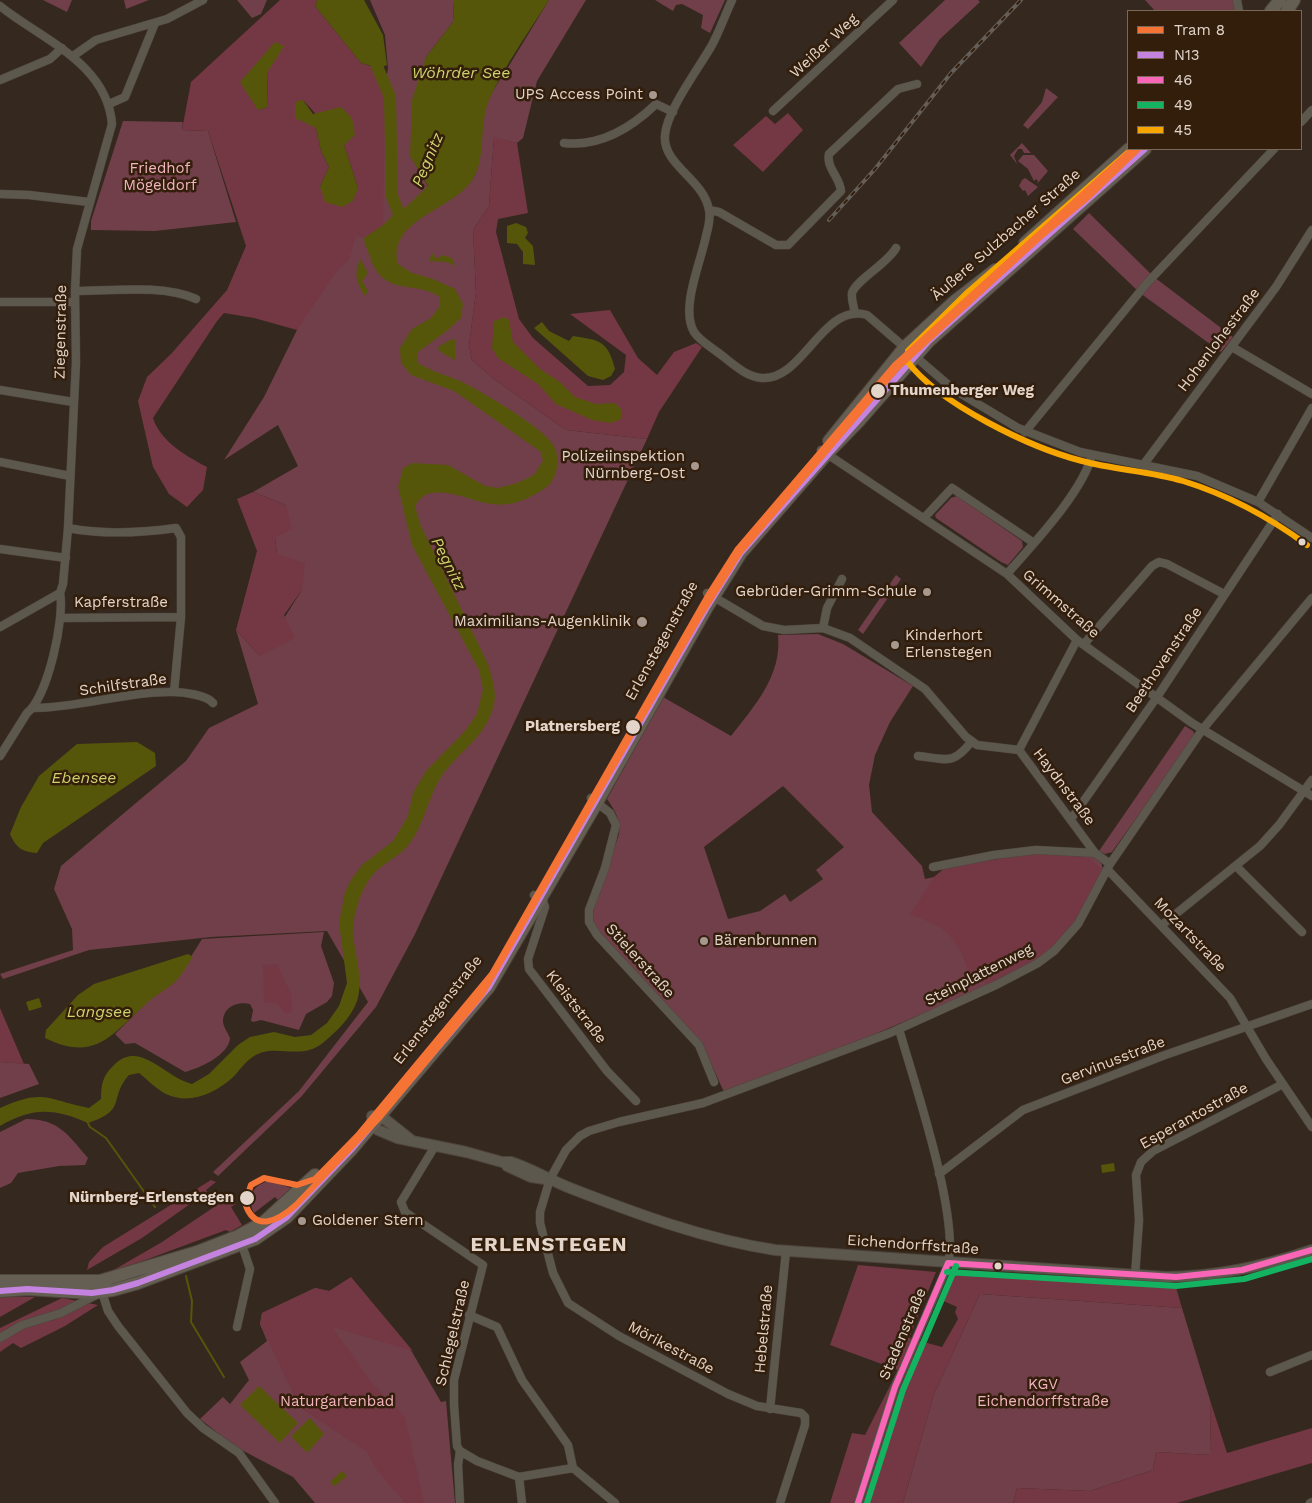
<!DOCTYPE html>
<meta charset="utf-8">
<style>
body{margin:0}
#map{position:relative;width:1312px;height:1503px;overflow:hidden;background:#34281f;font-family:"Work Sans",sans-serif}
canvas{display:block}
.legend{position:absolute;left:1127px;top:10px;width:175px;height:140px;box-sizing:border-box;background:#331e0c;border:1px solid #796758;margin:0;padding:6px 9px;list-style:none;font-size:15px;color:#e3d5ca}
.legend li{display:flex;align-items:center;gap:10px;height:25px}
.legend b{width:25px;border:1px solid #796758}
</style>
<div id="map">
<canvas width="1312" height="1503"></canvas>
<ul class="legend">
<li><b style="height:6px;background:#f57335"></b>Tram 8</li>
<li><b style="height:6px;background:#c483df"></b>N13</li>
<li><b style="height:6px;background:#fa66b7"></b>46</li>
<li><b style="height:6px;background:#13b361"></b>49</li>
<li><b style="height:6px;background:#f7a600"></b>45</li>
</ul>
</div>
<script>
const context = document.querySelector('canvas').getContext('2d');
context.lineJoin = 'round';
function fillPath(path, color) {
  context.fillStyle = color;
  context.fill(path, 'evenodd');
}
function trace(path, color, width, dash) {
  context.strokeStyle = color;
  context.lineWidth = width;
  context.lineCap = dash ? 'butt' : 'round';
  context.setLineDash(dash || []);
  context.stroke(path);
}
function drawText(font, color, halo, rows, align = 'center') {
  context.font = font + ' "Work Sans",sans-serif';
  context.lineWidth = 5;
  context.setLineDash([]);
  context.textBaseline = 'middle';
  context.strokeStyle = halo;
  context.fillStyle = color;
  for (const [text, x, y, turn = 0] of rows) {
    context.save();
    context.translate(x, y);
    context.rotate((+turn || 0) * Math.PI / 180);
    context.textAlign = isNaN(turn) ? turn : align;
    if (halo) context.strokeText(text, 0, 0);
    context.fillText(text, 0, 0);
    context.restore();
  }
}
const green = new Path2D(`
 M43,0H72L67,12Z
 M124,0H149L126,9Z
 M237,0H267L261,14L252,18Z
 M370,0H454L453,22L426,57L410,155L439,206C500,174 469,150 489,99C493,89 501,79 507,69C521,46 535,23 549,0H586L537,81L523,138L517,143L494,138L489,206L473,230L476,292L469,345L472,360L494,379L566,430L647,439L415,934L376,1007L301,1097L218,1176L213,1172L299,1091L368,1002L327,931L211,937L89,950L3,979L0,974L73,950L72,929L54,889L61,866L186,761L209,728L258,704L236,630L260,656L302,590L277,554L275,538L286,505L253,492L298,466L278,425L224,460L264,397L297,330L331,222L357,202L388,69L385,35Z
 M655,0H725L710,33L701,28L703,15L682,4L676,5L673,11Z
 M945,0H978L980,2L940,39L921,67L899,43Z
 M1145,0H1235L1238,11H1155Z
 M1046,88L1058,97L1028,129L1023,125L1042,102Z
 M123,121L183,122L182,130L208,131L236,222L155,231L91,230V221Z
 M1022,143L1031,153H1024L1022,149H1018L1014,156L1017,164L1010,155Z
 M1023,155H1034L1048,171L1037,184L1038,181L1036,179L1034,181L1028,169L1018,161Z
 M1025,178L1038,187L1028,196L1025,190L1023,191L1019,186L1022,180Z
 M1089,213L1154,277L1233,337L1221,352L1140,293L1073,229Z
 M957,496L1022,541L1023,547L1008,565L1001,562L936,518L935,515L951,498Z
 M896,575L901,579L863,634L858,630Z
 M818,634L843,644L913,686L890,722L875,755L869,785L872,812L922,866L925,879L934,877L945,868L1035,853L1095,857L1101,861L1103,870L989,985L852,1044L724,1092L702,1044L596,928L592,917L595,905L619,834C621,819 615,811 607,799L663,697L731,736C755,705 782,676 778,635ZM783,786L844,847L816,870L823,879L790,902L785,894L760,911L728,919L704,847Z
 M1185,726L1193,731L1195,736L1112,852L1105,854L1099,851Z
 M324,932L321,946L334,983L332,996L327,1002L306,1014L299,1030L261,1020L253,1022L251,1021L253,1010L250,1004C237,1001 223,1007 223,1022C224,1028 228,1033 230,1038C229,1055 200,1068 185,1072L135,1043L125,1044L115,1034L148,1001L175,982L202,939Z
 M0,1062L29,1064L39,1084L0,1098Z
 M26,1119C59,1119 68,1135 88,1158L85,1165L59,1166L18,1173L11,1183L0,1188V1132Z
 M270,1181L291,1188L278,1200L275,1197L254,1213C246,1197 253,1184 270,1181Z
 M342,1286L412,1352L441,1402L446,1401L455,1503H315L293,1477L236,1447L200,1419L223,1397L230,1404L249,1380L240,1362L267,1341L260,1324L262,1313L315,1288L329,1291Z
 M980,1294L1182,1308L1210,1400L1211,1455L1156,1452L1153,1470L1090,1491L1017,1488L1013,1503H903L934,1394Z`);
const forest = new Path2D(`
 M280,0H317L315,6L361,63L377,68L385,97L383,225L364,238L356,236L349,260L336,272L297,330L254,318L224,313L217,321L153,418C160,441 186,456 207,467L203,490L187,507L169,494L153,467L138,401L147,377L171,354L227,290L246,246L208,131L182,130L191,82ZM275,42L267,73L268,107L258,110ZM303,100L344,145L358,188L320,187L329,167L321,151L316,128Z
 M788,113L803,130L763,172L733,145L766,116L775,124Z
 M494,137L517,143L528,213L498,219L496,232L519,319L533,338L588,386L610,385L624,372L626,355L570,314L610,310L638,358L657,375L674,352L696,343L702,347L659,412L647,439L566,430L494,379L472,360L469,345L476,292L473,230L489,206Z
 M253,492L286,505L292,529L275,538L277,554L305,563L302,590L284,615L295,638L260,656L236,630L257,551L237,499Z
 M1035,853L1086,855L1103,870C1086,907 1067,943 1031,964C1018,972 1003,978 989,985L970,975C957,938 949,927 910,915L934,877L945,868Z
 M277,964L292,996V1012L286,1014L276,1003H264L263,965Z
 M0,1008L24,1064L0,1062Z
 M211,1180L216,1182L206,1190L207,1192L142,1238L87,1270L89,1262L103,1247Z
 M229,1197L236,1204L231,1207L242,1225L230,1232L226,1230L105,1275L162,1242Z
 M858,1265L936,1272L909,1338L942,1347L958,1319L955,1312L957,1307L939,1299L949,1278L956,1271L1175,1284L1182,1308L980,1294L934,1394L903,1503H830L852,1433L865,1435L898,1370L830,1345Z
 M351,1277L413,1351L332,1327L373,1384L405,1417L424,1503H405L375,1468L367,1452L300,1408L260,1324L262,1313L315,1288L329,1291Z
 M0,1296L35,1297L0,1317Z
 M62,1298L98,1305L65,1326L21,1348L13,1343L0,1352V1328Z
 M1210,1400L1227,1453L1312,1428V1463L1177,1503H1013L1017,1488L1090,1491L1153,1470L1156,1452L1211,1455Z`);
const water = new Path2D(`
 M317,0H364L383,35L387,65L379,68L361,63L315,6Z
 M454,0H549C530,30 504,67 490,98C478,123 487,156 473,179C454,210 387,219 398,264L412,273L433,279L455,289L463,304L461,318L448,330L418,352V363C431,371 445,375 460,381C481,391 537,424 551,442C561,454 559,472 550,484C544,490 535,494 528,498C487,517 466,489 432,493C423,494 419,500 415,506L421,526L488,664C492,678 498,694 493,708C485,738 457,753 441,777C427,799 424,828 406,848C396,858 380,865 371,877C361,890 352,917 353,934C355,955 364,981 357,1001C351,1018 337,1031 324,1042C300,1063 272,1040 250,1059C243,1064 238,1073 232,1078C214,1094 189,1105 166,1094C156,1089 148,1080 139,1073L129,1075C108,1099 128,1110 88,1123C55,1108 32,1107 0,1126V1108C45,1088 47,1100 89,1108L101,1099C101,1084 103,1075 114,1065C140,1039 164,1077 192,1084L209,1074L238,1045L250,1037L274,1032L295,1037L311,1035L327,1023L339,1006L347,983L339,923L345,892L351,880L362,865L393,841L408,816L413,793L426,771L465,731L477,714L483,689L479,670L412,545L398,487L403,468L413,463L448,465L485,486L498,488L517,483L534,475L543,461L541,452L454,391L411,375L401,363L400,348L412,329L431,318L440,306V297C415,280 385,297 371,260C369,251 364,246 364,238L383,225L398,210L406,207L428,186L410,156L412,100L426,57L453,22Z
 M275,42L284,46L267,73L268,107L258,110L240,82Z
 M303,100L313,114L341,107L352,118L355,135L344,145L358,188L353,201L342,207L325,202L320,187L329,167L321,151L316,128L295,118V102Z
 M516,223L526,227L528,233L525,238L533,246L535,265L523,264V252L517,244L507,243V226Z
 M432,253L437,259L442,255L452,258L455,266L447,262L429,261Z
 M360,259L368,273L362,281L368,291L365,296C356,281 354,275 360,259Z
 M505,317L509,320L513,342L540,369L560,382L575,397L596,404L615,403L622,410L621,419L611,423L592,420L556,404L538,384L498,358L492,348L494,321Z
 M542,322L549,331L569,341L573,336C600,340 608,341 615,369L611,376L603,380L588,376L534,328Z
 M452,339L455,340V360L439,351L438,347Z
 M137,742L155,753L156,766L43,843L37,853C23,852 16,848 10,834L21,807L39,776L77,744Z
 M188,954L193,957C187,965 182,975 175,982C166,990 155,995 147,1003C112,1034 96,1063 45,1038L46,1030L78,995L94,984Z
 M39,998L42,1007L29,1011L26,1002Z
 M1114,1163L1115,1171L1102,1173L1101,1165Z
 M259,1386L298,1423L280,1443L240,1405Z
 M310,1418L324,1434L308,1452L305,1451L291,1436Z
 M342,1471L347,1476L335,1486L330,1482Z`);
const stream = new Path2D(`
 M87,1121L90,1127L106,1138L155,1207
 M186,1276L192,1301L191,1322L224,1377`);
const river = new Path2D(`
 M371,52L390,97L392,196L401,219`);
const minor = new Path2D(`
 M732,0C725,15 720,30 712,45C699,68 667,110 665,135C662,165 704,179 709,210C711,219 708,228 706,236C701,262 680,308 694,332C700,341 711,347 720,354C732,363 746,377 762,378C803,381 823,302 867,315L953,389L1018,428L1080,452L1197,476L1258,502L1312,538
 M1237,0L1239,11
 M0,6C41,39 107,63 112,124L77,249L75,291L76,362L68,528L63,584L60,593L0,627
 M73,56L96,40L167,19L203,0
 M0,80L50,59L62,48
 M109,104L125,97L155,23
 M773,111L893,0
 M1301,122L1312,110
 M564,143C600,147 631,128 656,104L673,112
 M0,194L29,195L89,202
 M709,210L719,212L776,245H788L841,191C840,177 826,168 829,154L898,89L917,84
 M75,291C111,291 163,284 196,299
 M0,302H75
 M855,313C854,307 851,300 852,293C856,280 887,264 896,248
 M1232,347L1312,394
 M0,390L73,402
 M1025,432L1147,283L1274,149
 M821,450L1007,574L1077,640L1192,723L1312,796
 M0,462L70,476
 M1144,464L1276,287L1312,230
 M1258,502L1312,408
 M924,518L952,488L1034,543
 M68,528C104,535 140,533 176,528L181,537V617L174,692
 M0,549L66,558
 M1007,574C1033,544 1082,493 1092,455
 M707,593L763,626L784,630L823,628L850,638L925,689L966,737L977,745L1019,750
 M61,618L181,617
 M823,628L827,608L842,579
 M1077,640L1019,750L1095,853L1110,864
 M1084,644L1152,566L1159,562L1167,564L1224,594
 M33,708C80,708 127,691 173,692C183,692 207,695 213,703
 M0,756L27,713C48,697 65,617 60,593
 M918,756C948,759 952,766 972,741
 M591,798L610,813L616,825L605,868L589,910V922L597,935L699,1045L714,1082
 M1071,819L1157,697L1278,514
 M933,867L994,855L1036,850L1095,853
 M1237,867L1302,932
 M1107,869L1230,998L1266,1059L1312,1127
 M534,895L543,901L545,907L528,959L529,969L607,1071L636,1101
 M1162,925L1260,846L1279,825L1312,780
 M435,1146L401,1202L405,1212L483,1265L454,1380V1405L457,1446L460,1451L477,1461L519,1477L573,1468
 M939,1174L1023,1110L1165,1055L1312,1004
 M1135,1276L1139,1220L1136,1175L1141,1162L1153,1151L1283,1084
 M469,1315L497,1327L522,1380L568,1445L573,1468L615,1503
 M237,1327L250,1269L241,1242
 M0,1338L22,1325L61,1313L102,1292L108,1311L118,1326L187,1413L203,1428L239,1453L275,1503
 M1270,1372L1312,1355
 M770,1409L786,1251
 M519,1477L522,1503
 M460,1503L458,1465L460,1451
 M780,1503L805,1425V1417L801,1413L757,1406L728,1394L619,1336L568,1303L553,1273L540,1223V1212L550,1179L566,1150L580,1136L589,1131L619,1122L703,1103L890,1033L996,985L1038,963L1054,951L1078,924L1110,864L1202,730L1312,598
 M858,1503L895,1387L947,1267C962,1222 913,1079 899,1029
 M1310,1503L1312,1502`);
const tertiary = new Path2D(`
 M411,1140L381,1116H372L373,1125L378,1130L397,1138L466,1152L502,1162H511C532,1169 550,1180 570,1188C637,1214 704,1239 775,1250L1166,1277C1217,1277 1265,1266 1312,1250
 M507,1166L531,1177L545,1179`);
const primary = new Path2D(`
 M1271,11L1280,0
 M1287,11L1294,0
 M1025,243L1129,149
 M829,441L905,347L955,301L995,270
 M0,1281H100L197,1252L238,1236L264,1222L315,1175
 M0,1291L27,1289L92,1293L113,1290L138,1283L255,1239L287,1217L351,1150L489,987L592,811L706,609L741,553L827,454L859,421L929,341L1145,149`);
const rail = new Path2D(`
 M829,220L875,169L951,73L1021,0`);
const bus1 = new Path2D(`
 M0,1291L27,1289L92,1293L113,1290L138,1283L255,1239L287,1217L351,1150L489,987L706,609L741,553L929,341L1145,149`);
const bus2 = new Path2D(`
 M948,1263L1176,1277L1242,1270L1312,1250
 M858,1503L895,1387L948,1263`);
const bus3 = new Path2D(`
 M947,1272L1176,1286L1244,1279L1312,1259
 M867,1503L903,1390L956,1266`);
const bus4 = new Path2D(`
 M1132,149L968,292L908,351L907,361C939,404 1031,448 1082,461C1115,470 1150,471 1183,481C1228,495 1269,517 1307,545`);
const tram1 = new Path2D(`
 M1133,149L895,365L737,550L709,594L492,974L359,1134L315,1179L297,1185L264,1178L251,1185L245,1203C255,1234 279,1220 296,1205L379,1118L482,994L698,619L740,552L897,368L1040,237L1087,198L1138,149`);
const markers = [
 [653,95,5,"#a6988e"],
 [878,391,8,"#e3d5ca"],
 [695,466,5,"#a6988e"],
 [1302,542,4.5,"#e3d5ca"],
 [927,592,5,"#a6988e"],
 [642,622,6,"#a6988e"],
 [895,645,5,"#a6988e"],
 [633,727,8,"#e3d5ca"],
 [704,941,5,"#a6988e"],
 [247,1198,8,"#e3d5ca"],
 [302,1221,5,"#a6988e"],
 [998,1266,4.5,"#e3d5ca"]
];
const streetNames = [
 ["Weißer Weg",824,46,-43],
 ["Äußere Sulzbacher Straße",1006,235,-41],
 ["Ziegenstraße",61,332,-89],
 ["Hohenlohestraße",1219,340,-53],
 ["Kapferstraße",121,603],
 ["Grimmstraße",1061,604,41],
 ["Erlenstegenstraße",662,641,-61],
 ["Beethovenstraße",1164,660,-56],
 ["Schilfstraße",123,685,-8],
 ["Haydnstraße",1064,787,53],
 ["Mozartstraße",1190,935,46],
 ["Stielerstraße",640,961,48],
 ["Steinplattenweg",979,975,-27],
 ["Kleiststraße",576,1007,52],
 ["Erlenstegenstraße",438,1010,-52],
 ["Gervinusstraße",1113,1061,-21],
 ["Esperantostraße",1194,1116,-29],
 ["Eichendorffstraße",913,1245,4],
 ["Hebelstraße",764,1329,-85],
 ["Schlegelstraße",453,1333,-77],
 ["Stadenstraße",903,1334,-67],
 ["Mörikestraße",671,1348,28]
];
const poiNames = [
 ["UPS Access Point",643,95],
 ["Polizeiinspektion",685,457],
 ["Nürnberg-Ost",685,474],
 ["Gebrüder-Grimm-Schule",917,592],
 ["Maximilians-Augenklinik",631,622],
 ["Kinderhort",905,636,"left"],
 ["Erlenstegen",905,653,"left"],
 ["Bärenbrunnen",714,941,"left"],
 ["Goldener Stern",312,1221,"left"]
];
const parkNames = [
 ["Friedhof",160,169],
 ["Mögeldorf",160,186],
 ["KGV",1043,1385],
 ["Eichendorffstraße",1043,1402],
 ["Naturgartenbad",337,1402]
];
const stopNames = [
 ["Thumenberger Weg",890,391,"left"],
 ["Platnersberg",620,727],
 ["Nürnberg-Erlenstegen",234,1198]
];
const waterNames = [
 ["Wöhrder See",461,73],
 ["Pegnitz",428,160,-67],
 ["Pegnitz",448,564,63],
 ["Ebensee",84,778],
 ["Langsee",99,1012]
];
const districtNames = [
 ["ERLENSTEGEN",549,1245]
];
fillPath(green, '#713f49');
fillPath(forest, '#743844');
fillPath(water, '#56560b');
trace(stream, '#56560b', 2);
trace(river, '#56560b', 12);
trace(minor, '#4e453c', 9);
trace(tertiary, '#4e453c', 12);
trace(primary, '#4e453c', 14);
trace(minor, '#5d584e', 8);
trace(tertiary, '#5d584e', 10);
trace(primary, '#655e52', 12);
trace(rail, '#645e56', 4);
trace(rail, '#331e0c', 2, [5.5]);
trace(bus1, '#c483df', 6);
trace(bus2, '#fa66b7', 6);
trace(bus3, '#13b361', 6);
trace(bus4, '#f7a600', 6);
trace(tram1, '#f57335', 6);
for (const [x, y, r, color] of markers) {
  const dot = new Path2D();
  dot.arc(x, y, r, 0, 2 * Math.PI);
  context.fillStyle = color;
  context.fill(dot);
  trace(dot, '#331e0c', 2);
}
drawText('15px', '#e3d5ca', '#331e0c', streetNames);
drawText('15px', '#e3d5ca', '#331e0c', poiNames, 'right');
drawText('15px', '#f3b4bf', '#331e0c', parkNames);
drawText('bold 15px', '#e3d5ca', '#331e0c', stopNames, 'right');
drawText('italic 16px', '#cfd36d', '#331e0c', waterNames);
context.letterSpacing = '1px';
drawText('bold 20px', '#e3d5ca', '#331e0c', districtNames);
context.letterSpacing = '0px';
</script>
